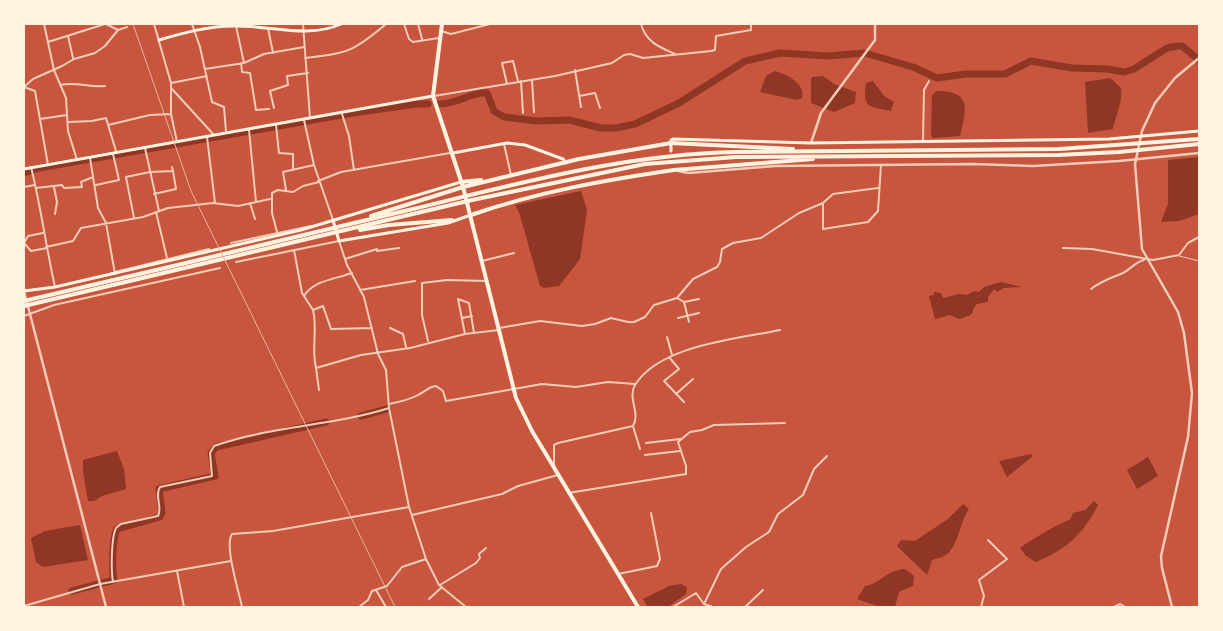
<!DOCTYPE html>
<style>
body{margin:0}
#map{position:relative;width:1223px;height:631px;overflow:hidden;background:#c8553d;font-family:Inter,sans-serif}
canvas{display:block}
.frame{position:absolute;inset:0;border:25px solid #fff3e0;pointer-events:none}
</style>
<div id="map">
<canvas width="1223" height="631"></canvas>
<div class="frame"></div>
</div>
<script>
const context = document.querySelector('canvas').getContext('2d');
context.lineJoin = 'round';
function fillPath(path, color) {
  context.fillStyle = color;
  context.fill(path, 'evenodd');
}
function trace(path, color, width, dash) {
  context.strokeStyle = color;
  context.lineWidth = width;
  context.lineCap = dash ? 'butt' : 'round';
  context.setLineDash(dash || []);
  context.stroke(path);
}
const water = new Path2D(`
 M775,71C787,74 806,84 802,98L797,100L760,92L766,76Z
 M823,76L834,84L856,92L855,103L834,112L811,103V79L812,77Z
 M1110,78L1121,88C1123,101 1116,115 1113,129L1088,133L1085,82Z
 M873,81L884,96L894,102L891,111C869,106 862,109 866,83Z
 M937,91C973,91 966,110 960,136L933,138L931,135L932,95Z
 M1199,157V214L1179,221L1161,222L1168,204V160Z
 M581,191L587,210L580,259L559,286L544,288L540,286L519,212L515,205Z
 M1001,282L1022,287L1004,288L997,292L994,289L988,297V302L977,304C968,314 979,313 959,319L950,315L935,319L929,296L934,295V292L941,293L943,298L959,294L967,295L974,291L979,292L984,287Z
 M117,451L124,469L126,489L102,496L94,501H88L83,472V460Z
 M1031,454L1033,456L1007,477L999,461Z
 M1148,457L1158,476L1137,489L1127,470Z
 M1094,501L1098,505C1083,534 1067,549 1036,562L1026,556L1020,548C1026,543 1064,520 1070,520L1073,513L1085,510Z
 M963,504L969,509C959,522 959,548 944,556C941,558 936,558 932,560L927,575L897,546L901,540L915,541L948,519Z
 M80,525L88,560L43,567L36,562L31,538L45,531Z
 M905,569L914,576L913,586L899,592L895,607H880L857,599L865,586C880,584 886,570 905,569Z
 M681,584L687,587L686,594L668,607H648L643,599L669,586Z`);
const river = new Path2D(`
 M439,104C458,104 474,91 487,93L494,111L504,117L536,121L569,120L601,128H616L635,124L679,103L745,61L780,53L827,56L865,53L913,67L937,78L966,74H1005L1031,61L1072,68L1107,69L1124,72L1134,69L1167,48L1177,46H1182L1199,60
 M24,173L39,168L353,113L416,104H428
 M361,416L387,409
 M72,591L114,580C112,570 112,538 117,529L160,517L162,513L159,489L215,476L211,453L216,447L326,422`);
const service = new Path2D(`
 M1179,256L1199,261`);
const minor = new Path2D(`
 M44,24L54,70L66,98L68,131L77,160
 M106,24L118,30
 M154,24L171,83V114L177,142
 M192,24L200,47L212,102L224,107L226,132
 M303,24L310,118
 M404,24L409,39L413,42L439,38
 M418,24L422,39
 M641,24C646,42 659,47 675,54
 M236,26L244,63
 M268,28L273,53
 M441,31L451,34L490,24
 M68,36L73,58
 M48,42L105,24
 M305,58C348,53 353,52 386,24
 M241,63L242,72L250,73L256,110L269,109
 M205,69L244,63L264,54L304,47
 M575,70L581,107
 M532,80L534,112
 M521,81L523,113
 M171,83L207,76
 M507,84L502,63L513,61L518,81
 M60,85C76,81 89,88 105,86
 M24,87L33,79L62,66L74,59L95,53L105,46L118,30L127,27
 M24,87L35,91L48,165
 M172,89L214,135
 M434,96L555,76L612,63L624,55L630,54L643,58L711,51L715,50L716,36L751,30V24
 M579,96L595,93L600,108
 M274,108L270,91L288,85L287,76L308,73
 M342,114L349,136L354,170
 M40,119L67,115
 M304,120L314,165L333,220
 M69,122L92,121L106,118L116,151
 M108,125L150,115L171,114
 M276,125L279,153L293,154V170
 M249,130L256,202
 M207,137L215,203
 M923,142L924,90L929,81
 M504,144L511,175
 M145,148L159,211
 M90,158L98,208L106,223L115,274
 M31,167C41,207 46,247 55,287
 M150,172L173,171L172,167
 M318,181L341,172L450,153
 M96,185L119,180L113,154
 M24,187L35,185
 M54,187L57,202L55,214
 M36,188L62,185L64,188L82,187L81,182L93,177
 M286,190L283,172L314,165
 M154,194L176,189L173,171
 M250,203L255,219
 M823,203V229L868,222L878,211L881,165
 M156,212L167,258
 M134,218L126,177L150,172
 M277,232L272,213V193L278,190L293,192L303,186L319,182
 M24,243L31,251L47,248
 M24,243L28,236L43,233
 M231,243L311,226
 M46,247L73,241L81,228L143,217L168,208L213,203L238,206L270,199
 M1063,248L1092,249L1153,260L1179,255L1188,243L1199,237
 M294,250L302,293L313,310L323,306L331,329L372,328
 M345,259L377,249V251L399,248
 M482,261L514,253
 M236,262L339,241L347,265L364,297L378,354L386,370L389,408L409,507L426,559L439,585L466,607
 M111,273L209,249
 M1091,289C1101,281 1111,278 1123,273C1131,269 1135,262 1144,260
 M360,290L415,281
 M304,296C314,280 336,279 352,273
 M677,298L684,302L689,322
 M684,302L699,299
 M313,310C318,329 311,348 316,368L361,355L410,348L465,334L499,330
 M24,316L54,305L220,268
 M462,318L472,316
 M678,318L699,313
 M390,328L403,334L406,347
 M499,328L540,321L582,326L595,324L611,318L628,322H634L645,317L654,305L677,298L693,279L717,267L720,262L722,249L733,243L761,238L799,213L823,203L833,194L878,188
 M465,334L458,299L469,303L474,333
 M667,337L672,355
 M428,341L422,315V283L447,280L487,281
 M669,357L679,369L664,381L684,402
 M316,368L319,390
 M676,394L693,379
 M389,404C399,402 409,400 418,395C425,392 428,387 436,386L443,391L446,401L542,384L576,387L608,382L635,384
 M646,443L680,439
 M640,449L633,426C641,413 627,398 635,385C660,345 737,339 780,330
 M645,455L680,451
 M554,464V445L558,443L633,426
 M568,493L686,474V466L678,442L690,432L702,430L714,425L785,423
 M412,515L502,494L518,486L558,475
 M177,571L184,607
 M618,574L657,566L660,559L651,513
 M113,582C111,571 111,538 116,528L121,524L158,516C163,507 154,496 160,487L212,476L210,453L214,446C270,426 333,426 389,408
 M440,585L476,563L480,558L479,554L486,548
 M376,590L386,607
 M429,599L442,587
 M704,604L721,569L746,547L769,532L778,514L803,495L814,469L827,456
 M24,606L100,584L231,561
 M242,607C239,592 224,545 232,534L273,531L409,507
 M359,607L368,600L372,591L387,586L402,567L426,559
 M673,607L696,593L704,604L713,607
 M745,607L763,590
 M981,607L984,596L979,580L1007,559L988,540
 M1114,607L1120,604L1125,607`);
const tertiary = new Path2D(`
 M811,143L821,113L875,40V24
 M678,171L689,173L775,166L973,164L1033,166L1119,161L1199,153
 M24,291L106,607
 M1172,607L1162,568L1161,556L1188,437L1192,393L1184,333L1178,312L1142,249L1135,164L1142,131L1155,103L1175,78L1199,58`);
const secondary = new Path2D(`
 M159,40C183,33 208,26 234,26C269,25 308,39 341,24
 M24,169L433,96`);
const primary = new Path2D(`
 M671,151V140L673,139L811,143L1109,139L1199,131
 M453,153L507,143L525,145L563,159L566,163
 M333,220L339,241L448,223L471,215
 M24,289V291L55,287L301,230L461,182`);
const trunk = new Path2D(`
 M442,24L433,96L463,187L516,398L532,431L638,607
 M461,182L481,180
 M463,187L579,159L671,143
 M471,215C537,192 605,180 674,170`);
const motorway = new Path2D(`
 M671,143L793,149
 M674,170L813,159
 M371,216L463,187
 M360,230L389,225L452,220
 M24,301C154,271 283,240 413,209C520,183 626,154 736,152L1059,149L1199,139
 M24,306L472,200L645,164L736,157L1058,155L1119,152L1199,144`);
const rail = new Path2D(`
 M133,24L191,191L395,607`);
fillPath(water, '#8f3625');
trace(river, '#8f3625', 7);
trace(service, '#f1ccb7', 1);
trace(minor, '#f1ccb7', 2);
trace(tertiary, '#f1ccb7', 2.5);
trace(secondary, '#fff3e0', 3);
trace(primary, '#fff3e0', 3);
trace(trunk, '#fff3e0', 4);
trace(motorway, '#fff3e0', 4);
trace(rail, '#e9b49f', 1);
</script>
